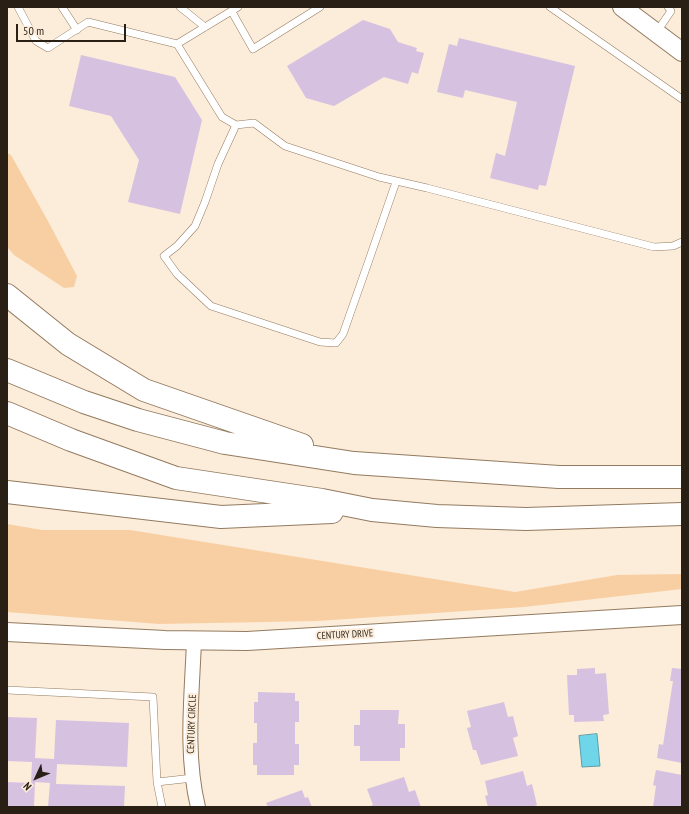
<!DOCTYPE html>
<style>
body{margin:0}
#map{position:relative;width:689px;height:814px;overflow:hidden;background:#fcecda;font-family:"PT Sans Narrow",sans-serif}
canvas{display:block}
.frame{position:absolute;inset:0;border:8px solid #291f14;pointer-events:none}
.north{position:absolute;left:16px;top:758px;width:40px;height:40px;-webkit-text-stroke:3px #fcecda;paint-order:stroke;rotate:226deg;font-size:11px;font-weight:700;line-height:16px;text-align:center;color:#291f14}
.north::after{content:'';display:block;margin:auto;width:14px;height:18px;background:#291f14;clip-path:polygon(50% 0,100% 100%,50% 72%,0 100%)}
.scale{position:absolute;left:16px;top:24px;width:110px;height:18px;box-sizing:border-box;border:2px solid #291f14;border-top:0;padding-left:5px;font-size:12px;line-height:14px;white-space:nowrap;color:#291f14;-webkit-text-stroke:3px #fcecda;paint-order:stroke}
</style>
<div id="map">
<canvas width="689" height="814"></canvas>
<div class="frame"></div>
<div class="north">N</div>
<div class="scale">50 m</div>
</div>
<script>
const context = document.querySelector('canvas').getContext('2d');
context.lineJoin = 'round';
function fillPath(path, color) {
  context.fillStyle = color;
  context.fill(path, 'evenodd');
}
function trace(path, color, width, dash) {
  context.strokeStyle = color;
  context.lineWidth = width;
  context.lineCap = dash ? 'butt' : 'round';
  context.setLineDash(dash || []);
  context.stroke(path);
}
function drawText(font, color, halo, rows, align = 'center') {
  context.font = font + ' "PT Sans Narrow",sans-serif';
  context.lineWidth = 4;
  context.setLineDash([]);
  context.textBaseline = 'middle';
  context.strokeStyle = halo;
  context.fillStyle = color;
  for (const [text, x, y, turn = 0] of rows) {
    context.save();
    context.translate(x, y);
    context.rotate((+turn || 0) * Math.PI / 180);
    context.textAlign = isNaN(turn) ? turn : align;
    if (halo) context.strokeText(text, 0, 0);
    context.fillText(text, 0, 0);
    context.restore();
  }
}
const green = new Path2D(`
 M7,153L11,155L49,223L77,276L74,287L64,288L14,255L7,247Z
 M7,524L42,530H130L515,592L617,575L682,574V589L524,607L317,621L159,624L7,612Z`);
const water = new Path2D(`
 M597,734L600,766L582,767L579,736Z`);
const building = new Path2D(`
 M363,20L390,29L398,42L417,48L416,51L424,53L418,74L412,72L408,84L384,77L334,106L306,98L287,66Z
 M459,38L575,66L546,186L539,185L538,190L490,178L496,153L505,156L517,102L465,90L463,98L437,92L449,44L457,46Z
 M81,55L175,77L202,120L180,214L128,202L139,160L111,116L69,106Z
 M595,668V674L606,673L609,714L603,715L604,721L574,722V715H569L567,675H577V669Z
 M672,668L682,669V763L657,758L659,744L663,745L673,681H670Z
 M258,692L295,693V701H299V722H295V744H299V765H294V775H257V765H253V743H257V723H254V702H258Z
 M504,702L508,717L513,716L518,736L513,738L518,756L481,765L476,750H473L467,728L471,727L467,711Z
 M360,710H399L398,724H405V748H400V761H360V746H354V725H360Z
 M7,717L37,718L35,758L54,759L56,720L129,723L127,767L57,764L56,784L125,786L124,807H48L50,783L35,782L34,807H7V782L31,783L32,762L7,761Z
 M656,770L682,775L681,790H682V807H653L656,786L653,785Z
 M523,771L527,786L532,784L537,805L532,807H488L485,796L488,795L485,781Z
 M404,777L409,792L415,790L421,807H368L373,805L367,789Z
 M302,790L305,798L308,797L312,807H268L266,803Z`);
const service = new Path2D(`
 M18,7L36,41L48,48L88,22L177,44
 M62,7L77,30
 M180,7L205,27
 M238,7L177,44L222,117L236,125L254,123L285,146L379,177L427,188L654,247L673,246L682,242
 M550,7L682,99
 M232,12L253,49L320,7
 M656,33L671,11L668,7
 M236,125L218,164L205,202L195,226L177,246L164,256L177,274L211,306L320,342L336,343L343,334L369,260L396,182
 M7,690L153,697L157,782
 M162,807L157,782L193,778`);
const minor = new Path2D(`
 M194,641C192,695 185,754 198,807`);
const tertiary = new Path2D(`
 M622,7L682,52
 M7,632L165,640L247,641L682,615`);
const motorway = new Path2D(`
 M7,295L68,344L144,390L302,445
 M7,370L84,402L138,420L225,443L354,463L559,477H682
 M7,413L71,440L176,478L322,500L372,510L437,516L526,519L682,514
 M7,492L221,517L332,512`);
const streetNames = [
 ["CENTURY DRIVE",345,635,-3],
 ["CENTURY CIRCLE",192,724,-88]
];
fillPath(green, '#f8cfa2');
fillPath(water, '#6fd5e9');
trace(water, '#5a9ea9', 1);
fillPath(building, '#d7c1e1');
trace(service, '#937b60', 8);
trace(minor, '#937b60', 16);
trace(tertiary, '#937b60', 20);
trace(motorway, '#937b60', 24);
trace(service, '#fff', 7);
trace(minor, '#fff', 14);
trace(tertiary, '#fff', 18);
trace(motorway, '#fff', 22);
drawText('10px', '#291f14', '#fcecda', streetNames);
</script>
